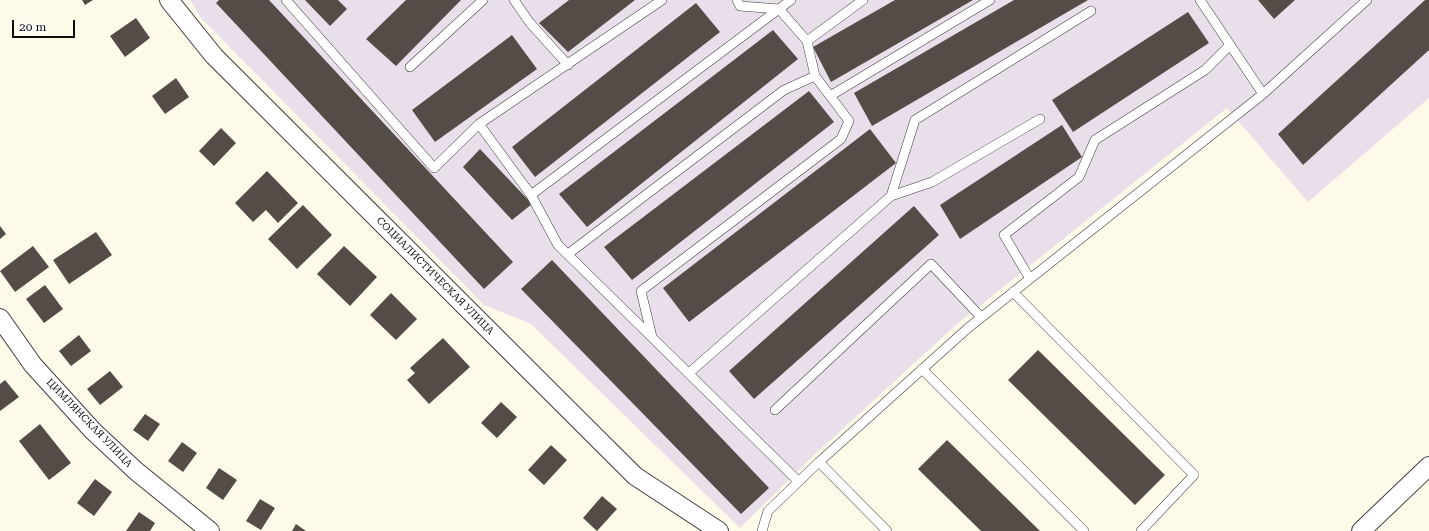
<!DOCTYPE html>
<meta charset="utf-8">
<style>
body{margin:0}
#map{position:relative;width:1429px;height:531px;overflow:hidden;background:#fefae9;font-family:"Roboto Serif",serif}
canvas{display:block}
.scale{position:absolute;left:12px;top:20px;width:63px;height:18px;box-sizing:border-box;border:2px solid #0b0b0b;border-top:0;padding-left:5px;font-size:12px;line-height:14px;white-space:nowrap;color:#0b0b0b;-webkit-text-stroke:3px #fff;paint-order:stroke}
</style>
<div id="map">
<canvas width="1429" height="531"></canvas>
<div class="scale">20 m</div>
</div>
<script>
const context = document.querySelector('canvas').getContext('2d');
context.lineJoin = 'round';
function fillPath(path, color) {
  context.fillStyle = color;
  context.fill(path, 'evenodd');
}
function trace(path, color, width, dash) {
  context.strokeStyle = color;
  context.lineWidth = width;
  context.lineCap = dash ? 'butt' : 'round';
  context.setLineDash(dash || []);
  context.stroke(path);
}
function drawText(font, color, halo, rows, align = 'center') {
  context.font = font + ' "Roboto Serif",serif';
  context.lineWidth = 4;
  context.setLineDash([]);
  context.textBaseline = 'middle';
  context.strokeStyle = halo;
  context.fillStyle = color;
  for (const [text, x, y, turn = 0] of rows) {
    context.save();
    context.translate(x, y);
    context.rotate((+turn || 0) * Math.PI / 180);
    context.textAlign = isNaN(turn) ? turn : align;
    if (halo) context.strokeText(text, 0, 0);
    context.fillText(text, 0, 0);
    context.restore();
  }
}
const industrial = new Path2D(`
 M190,0H1429V98L1308,202L1227,108L956,325L813,456L740,528L531,324L484,305L200,17Z`);
const building = new Path2D(`
 M82,0H93L85,5Z
 M219,0H269L513,262L484,289L216,3Z
 M305,0H338L347,9L330,26Z
 M406,0H461L396,66L366,39Z
 M569,0H635L568,52L539,23Z
 M895,0H973L831,82L813,47Z
 M1014,0H1088L872,126L854,93Z
 M1258,0H1295L1274,19Z
 M1425,0H1429V50L1303,165L1278,134Z
 M696,3L720,32L535,177L512,147Z
 M1188,12L1209,43L1073,132L1052,100Z
 M136,18L150,38L125,57L110,36Z
 M773,30L798,59L587,227L559,194Z
 M512,35L537,69L435,142L412,110Z
 M176,78L189,97L165,114L152,96Z
 M809,91L834,122L632,280L604,247Z
 M1062,125L1082,157L960,239L940,205Z
 M221,128L236,143L214,166L199,151Z
 M870,129L896,163L689,322L663,288Z
 M480,149L532,204L512,220L463,167Z
 M267,171L298,203L278,223L266,210L253,222L235,203Z
 M303,205L332,235L297,269L268,239Z
 M914,206L939,235L754,399L729,371Z
 M0,226L6,234L0,239Z
 M96,232L112,255L69,284L53,260Z
 M33,246L49,267L15,292L0,271Z
 M344,246L377,277L350,306L317,274Z
 M552,260L769,488L741,514L521,289Z
 M45,285L63,309L44,323L26,299Z
 M391,293L417,319L396,340L370,315Z
 M79,335L91,351L71,366L59,351Z
 M443,338L470,367L429,404L407,380L415,373L410,368Z
 M1038,350L1165,475L1135,505L1008,380Z
 M110,371L123,387L100,405L87,389Z
 M5,380L19,397L0,411V384Z
 M501,402L517,417L497,438L481,423Z
 M145,414L160,424L148,441L133,430Z
 M40,424L71,463L49,480L19,441Z
 M947,440L1040,531H981L918,469Z
 M182,442L197,453L183,472L168,461Z
 M551,445L567,460L544,485L528,470Z
 M219,468L237,480L223,500L206,488Z
 M95,479L112,492L94,516L77,503Z
 M602,496L617,509L597,531L583,518Z
 M260,499L275,508L261,530L246,521Z
 M139,512L155,523L150,531H126Z
 M296,524L306,531H292Z`);
const service = new Path2D(`
 M286,0L434,168L479,124L531,195L558,245L798,481
 M514,0L530,23L568,65
 M1200,0L1263,94
 M807,41L863,0
 M410,67L483,0
 M830,96L990,0
 M479,124L662,0
 M531,195L791,0
 M891,196L915,120L1091,11
 M568,254L784,90L815,76
 M1030,279L1004,235L1079,177L1095,140L1205,70L1230,45
 M1013,292L1194,475L1141,531
 M652,337L641,291L841,139L849,121L815,76L807,41L779,9L740,6L737,0
 M922,369L1084,531
 M689,373L891,196L932,182L1040,119
 M775,410L931,264L981,317
 M819,462L887,531
 M762,531L768,511L819,462L968,328L1263,94L1367,0`);
const minor = new Path2D(`
 M169,0L214,56L635,476L719,531
 M0,318L33,365L93,431L136,471L210,531
 M1361,531L1429,466`);
const streetNames = [
 ["СОЦИАЛИСТИЧЕСКАЯ УЛИЦА",435,276,45],
 ["ЦИМЛЯНСКАЯ УЛИЦА",89,423,46]
];
fillPath(industrial, '#e9dfea');
fillPath(building, '#534c47');
trace(service, '#3e3e3e', 10);
trace(minor, '#3e3e3e', 20);
trace(service, '#fff', 9);
trace(minor, '#fff', 18);
drawText('10px', '#0b0b0b', '#fff', streetNames);
</script>
